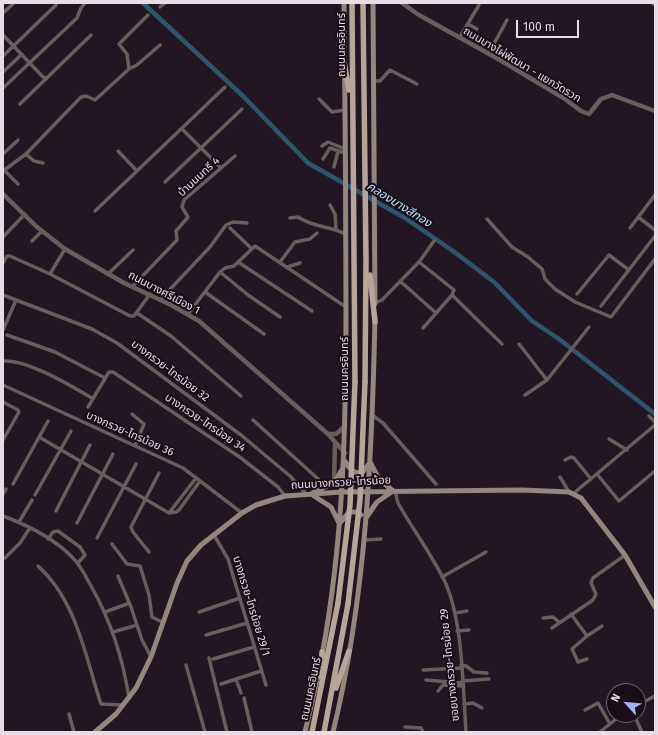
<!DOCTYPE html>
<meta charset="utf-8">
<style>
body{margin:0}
#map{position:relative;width:658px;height:735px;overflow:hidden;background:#221622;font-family:"Fira Sans",sans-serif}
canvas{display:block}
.frame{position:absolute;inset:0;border:4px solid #e6dde5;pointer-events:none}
.north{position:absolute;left:606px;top:683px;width:40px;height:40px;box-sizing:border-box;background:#190d18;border:1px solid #6b606a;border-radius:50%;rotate:297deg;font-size:11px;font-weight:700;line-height:16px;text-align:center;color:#e6dde5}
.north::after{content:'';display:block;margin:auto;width:14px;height:18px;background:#a6b1fc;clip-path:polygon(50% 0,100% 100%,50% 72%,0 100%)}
.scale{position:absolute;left:516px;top:20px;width:63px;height:18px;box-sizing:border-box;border:2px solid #e6dde5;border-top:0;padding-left:5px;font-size:12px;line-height:14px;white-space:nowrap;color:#e6dde5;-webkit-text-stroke:3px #190d18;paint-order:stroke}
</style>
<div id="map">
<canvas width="658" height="735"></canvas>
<div class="frame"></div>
<div class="north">N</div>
<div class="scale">100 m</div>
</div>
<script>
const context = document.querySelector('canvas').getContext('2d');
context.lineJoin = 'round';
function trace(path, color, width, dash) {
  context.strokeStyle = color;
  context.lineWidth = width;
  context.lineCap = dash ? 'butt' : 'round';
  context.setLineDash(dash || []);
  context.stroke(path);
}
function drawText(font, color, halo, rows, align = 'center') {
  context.font = font + ' "Fira Sans","Noto Sans Thai",sans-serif';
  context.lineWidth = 4;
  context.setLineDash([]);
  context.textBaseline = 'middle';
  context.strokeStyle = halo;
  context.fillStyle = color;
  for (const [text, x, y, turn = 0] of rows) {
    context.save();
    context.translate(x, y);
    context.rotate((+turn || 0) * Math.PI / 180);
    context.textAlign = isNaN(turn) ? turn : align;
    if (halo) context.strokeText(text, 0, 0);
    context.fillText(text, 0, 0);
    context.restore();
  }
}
const canal = new Path2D(`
 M143,3L243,96L308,163L405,218L453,251L494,282L532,321L559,339L655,414`);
const minor = new Path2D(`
 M653,3L655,6
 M160,7L165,3
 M3,13L14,3
 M468,24L477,29
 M3,35L43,77L46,78
 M460,37L479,5
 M489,53L507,20
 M3,56L56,5
 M129,69L127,54L119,44L148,15
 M3,72L22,54
 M374,81H380L390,70L417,84
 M3,88L77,18L81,8L85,3
 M319,99L332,112L345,110
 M20,104L91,35
 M182,129L221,168
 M322,146L328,142L345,149
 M118,151L137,171
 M3,154L18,140
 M26,154L34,161L43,163
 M323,159L330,148L345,153
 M334,167L338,151
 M4,170L18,184
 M3,171L26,154L81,97L86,96L95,100L129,69L137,65L160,45
 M165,182L242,109
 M330,205L335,214L336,229
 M95,211L225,87
 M638,217L655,230
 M290,218L298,217C312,227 330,226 346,234
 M487,219L512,247L528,257L542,269L545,279L555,289L575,302L611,317L655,259
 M230,228L251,248
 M630,228L655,195
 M3,237L25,214
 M32,241L42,231
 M238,262L312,311
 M280,262L295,242L310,239L317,233
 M419,262L434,241
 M3,263L7,256H10L50,274L65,249
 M287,267L300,263
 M220,272L248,295L280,317
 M50,274L130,316H134L150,294
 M108,274L133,250
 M400,281L436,313
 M132,287L177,240L176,231L188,217L182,207L184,200L235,156
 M205,292L264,334
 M577,294L609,255L629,270
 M3,295L92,329L117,343L241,435L290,476L306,494
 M452,295L502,344
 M161,299L210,247L226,225L233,222L247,223
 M375,303L382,300L419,262L454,290L452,295L423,328
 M601,306L655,236
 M137,313L171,336L241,396
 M188,314L220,272L225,268L234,266L255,246L346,307
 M3,330L16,300
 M7,335L55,352L105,378
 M519,344L547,380
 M3,361C27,359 71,386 92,398
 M3,385L183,468L242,513
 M525,395L547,380L589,327
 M3,402L18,410L19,412L3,440
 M88,407L109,372H113L241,458L278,487L285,496
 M132,414L144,424L135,446
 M372,415L383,423L436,484
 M649,416L655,422
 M253,420L327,487
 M39,437L169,513
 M609,439L627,450
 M565,460L571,457L574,458L591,479
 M597,474L619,501L655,471
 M560,477L569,492
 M13,484L48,421
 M395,491L398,503C413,530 433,556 446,584C463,624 463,689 466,732
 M574,493L655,425
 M3,494L6,489
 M35,495L71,431
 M56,511L90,445
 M169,513L176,512L179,510L200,481
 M169,513L196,478
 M3,516C27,525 55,539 73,558C81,566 86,577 91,586C111,621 123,659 129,698
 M19,522L32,500
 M77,523L113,454
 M214,535L228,559L266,685
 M97,538L136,464
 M48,539L53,532L58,531L80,547L85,555L78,563
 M364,540L381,539
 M112,544L127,564L140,566L149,595L152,617L162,622
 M149,552L133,532L131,527L159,473
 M5,558L20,543L30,528
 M38,566C77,601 85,656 101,704L123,705
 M118,576L131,607L142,640L151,657
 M442,577L486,552
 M105,612L127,604
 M199,612L240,598
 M455,613L467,611
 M571,614L587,636L602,626
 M543,618L553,617L559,622
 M552,628L593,600L596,594L591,583L593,578L625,555
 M457,631L469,630
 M113,632L134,626
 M206,635L247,623
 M587,636L572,649L578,662L587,659
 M209,658L227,732
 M213,659L254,647
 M186,665L205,732
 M461,665L466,666L474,672L487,673
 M423,670L461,668
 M236,679L241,693
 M426,680L462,683
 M462,681L489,679
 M221,684L261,671
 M438,691L443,685L462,686
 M244,698L252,732
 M464,704L473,703L482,708
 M638,705L655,696
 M585,710L598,703L610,724
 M69,714L74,732
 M634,715L642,732
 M405,727L421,728L423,732
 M600,732L621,715`);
const tertiary = new Path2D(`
 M402,3L419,15L500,60L565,99L581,111L589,114L601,99L612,95L655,111
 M3,194L37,227L65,249L124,283L171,305L199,321L328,434L345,453
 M328,434H336L345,426
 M334,483L335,442`);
const secondary = new Path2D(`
 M373,3L375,304
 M345,461C349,468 353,474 362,473L368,465
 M370,462L379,479L393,491
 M314,492L334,483L343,468
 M311,494L331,507L339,523
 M366,518L377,502L393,491
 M340,523L349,512H357L361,515
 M322,655C344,539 346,422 346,305C346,204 345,104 344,3
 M95,732L116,714L136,688L151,657L177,583L187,561L201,545L242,513L256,505L285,496L342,492L522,490L569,492L581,498L625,555L655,607
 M305,732L320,667
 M333,732C366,597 372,456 375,318`);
const primary = new Path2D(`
 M352,3L355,382
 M363,3L366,262L365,382
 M344,62L349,90
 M370,275L375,322
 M321,677L322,652
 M336,688L349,651
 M312,732L338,603
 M324,732L348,604`);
const primaryBridge = new Path2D(`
 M338,603L350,505L355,382
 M348,604L360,500L365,382`);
const streetNames = [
 ["ถนนนครอินทร์",342,45,-90],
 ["ถนนบางไผ่พัฒนา - แยกวัดรวก",522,65,31],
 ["บ้านนนทรี 4",199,177,-43],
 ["ถนนบางศรีเมือง 1",164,293,28],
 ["ถนนนครอินทร์",345,369,-90],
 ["บางกรวย-ไทรน้อย 32",170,371,37],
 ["บางกรวย-ไทรน้อย 34",205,423,34],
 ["บางกรวย-ไทรน้อย 36",130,434,24],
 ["ถนนบางกรวย-ไทรน้อย",341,483,-3],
 ["บางกรวย-ไทรน้อย 29/1",251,606,73],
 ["ซอยบางกรวย-ไทรน้อย 29",450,665,-96],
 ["ถนนนครอินทร์",311,689,-78]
];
const waterNames = [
 ["คลองบางสีทอง",399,205,32]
];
trace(canal, '#2d556d', 4.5);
trace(minor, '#675f5b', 3.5);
trace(tertiary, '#675f5b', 4.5);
trace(secondary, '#93867f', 5);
trace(primary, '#b6a59b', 5.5);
trace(primaryBridge, '#b6a59b', 5.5);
drawText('11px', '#e6dde5', '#190d18', streetNames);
drawText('italic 12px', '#bce3fc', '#190d18', waterNames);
</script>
